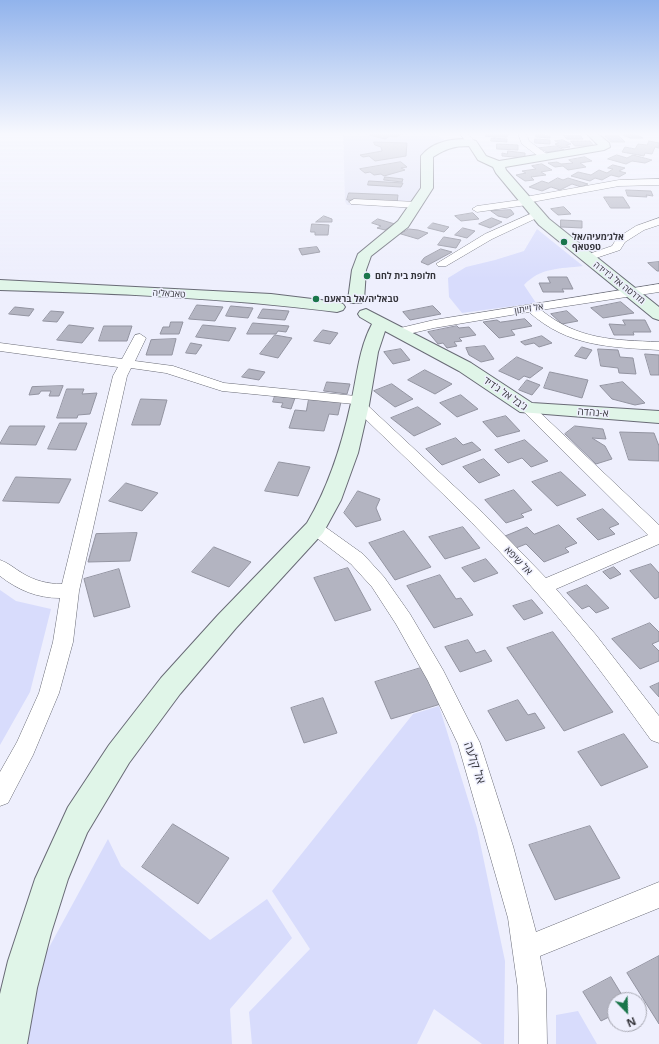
<!DOCTYPE html>
<meta charset="utf-8">
<style>
body{margin:0}
#map{position:relative;width:659px;height:1044px;overflow:hidden;background:#eeeffd;font-family:"Open Sans",sans-serif}
canvas{display:block}
.north{position:absolute;left:607px;top:992px;width:40px;height:40px;box-sizing:border-box;background:#eeeffd;border:1px solid #a4a5af;border-radius:50%;rotate:157deg;font-size:11px;font-weight:700;line-height:16px;text-align:center;color:#35353b}
.north::after{content:'';display:block;margin:auto;width:14px;height:18px;background:#1a764b;clip-path:polygon(50% 0,100% 100%,50% 72%,0 100%)}
</style>
<div id="map">
<canvas width="659" height="1044"></canvas>
<div class="north">N</div>
</div>
<script>
const context = document.querySelector('canvas').getContext('2d');
context.lineJoin = 'round';
function fillPath(path, color) {
  context.fillStyle = color;
  context.fill(path, 'evenodd');
}
function trace(path, color, width, dash) {
  context.strokeStyle = color;
  context.lineWidth = width;
  context.lineCap = dash ? 'butt' : 'round';
  context.setLineDash(dash || []);
  context.stroke(path);
}
function drawText(font, color, halo, rows, align = 'center') {
  context.font = font + ' "Open Sans",Heebo,sans-serif';
  context.lineWidth = 3;
  context.setLineDash([]);
  context.textBaseline = 'middle';
  context.strokeStyle = halo;
  context.fillStyle = color;
  for (const [text, x, y, turn = 0] of rows) {
    context.save();
    context.translate(x, y);
    context.rotate((+turn || 0) * Math.PI / 180);
    context.textAlign = isNaN(turn) ? turn : align;
    if (halo) context.strokeText(text, 0, 0);
    context.fillText(text, 0, 0);
    context.restore();
  }
}
const built = new Path2D(`
 M343,133H433L448,142L424,153L422,189L411,206L347,205L345,201Z`);
const green = new Path2D(`
 M537,229L583,266C560,269 541,267 524,285L536,303L462,313L449,297L448,278L466,267L495,260L524,251Z
 M0,590L16,601L51,609L30,692L0,745Z
 M439,706L477,828L505,961L504,1044H482L434,1009L417,1044H252L249,1012L310,949L272,891L413,714Z
 M108,839L121,866L210,940L267,899L292,938L230,1009L232,1044H25L46,953Z
 M578,1011L597,1044H556V1015Z`);
const building = new Path2D(`
 M375,133H404L396,137L390,136L385,139L370,135Z
 M487,133H509L507,137H495L485,136Z
 M538,133H545L544,135L550,136V138L536,137Z
 M632,133L643,138H630L623,135Z
 M564,135H580L583,139H567Z
 M605,136H619L625,142H611Z
 M492,138L507,139V142L491,141Z
 M535,139L550,140V144L535,143Z
 M563,140L571,144L566,145L570,147L563,148L555,144L559,143L555,141Z
 M571,141H590L594,146H575Z
 M649,141L659,143V148L655,147L652,154L645,153L644,156L622,152L625,147L635,149L638,144L647,145Z
 M374,142L407,143L406,156L375,161L369,156L363,157L360,155L382,151L381,147L375,145Z
 M497,144L518,145V150L497,149Z
 M557,146L564,150L547,152L539,148Z
 M508,151L525,153V158L502,156V153L507,154Z
 M617,155L627,158L633,155L652,160L645,163L632,161L626,164L608,159Z
 M585,157L592,161L580,163L586,167L568,170L563,166L555,167L548,163L557,162L561,164L573,163L569,160Z
 M401,162L407,167L401,168L405,170L384,176L381,174L374,175L370,172L365,173L360,169Z
 M542,164L552,170L541,172L546,175L531,177L534,180L525,181L516,175L526,173L522,171L536,169L532,166Z
 M613,165L625,168L619,171L626,173L619,177L611,175L602,180L595,178L590,181L571,176L578,172L591,175L599,170L607,173L613,169L608,168Z
 M385,177L403,179L402,182L384,180Z
 M558,178L563,180L568,178L588,184L581,187L572,184L560,190L551,187L542,191L529,187L542,181L548,183Z
 M369,181L403,183L401,187L368,185Z
 M626,190L651,191L653,196L646,195L647,197L628,196Z
 M349,193L398,195L397,203L347,200Z
 M604,197H623L630,208H611Z
 M564,207L571,214L558,215L551,209Z
 M511,210L514,214L507,218L498,216L491,211Z
 M473,213L479,219L461,221L455,216Z
 M324,216L332,219V222H316Z
 M492,218L502,222L490,228L479,224Z
 M378,219L395,224L385,230L377,228L381,226L372,223Z
 M561,220L582,221V228L561,227Z
 M433,223L449,227L444,232L428,228Z
 M312,224L329,225L328,235H315V232H311Z
 M463,228L475,231L467,238L455,235Z
 M409,229L418,230L428,233L418,239L401,234Z
 M444,237L461,240L456,248L438,245Z
 M317,247L320,252L302,255L299,249Z
 M441,249L452,252L428,265L421,262L424,258Z
 M659,262V271H657L648,263Z
 M548,277H567L573,289H562L564,292H543L539,283H550Z
 M621,302L634,313L603,318L591,308Z
 M197,305L223,307L215,321L189,319Z
 M231,306L253,308L248,318L226,316Z
 M433,306L441,314L410,320L403,312Z
 M15,307L34,309L29,316L9,314Z
 M263,309L289,311L285,320L258,318Z
 M51,311L64,312L57,322L43,321Z
 M567,311L578,321L562,324L551,314Z
 M525,319L532,326L511,330L515,335L499,338L483,322L497,320L500,322Z
 M623,320H645L651,332H633L634,335H614L609,324L625,325Z
 M171,322H183L179,334H160L163,327H169Z
 M253,323L289,326L286,332L278,331L276,334H247Z
 M69,325L94,328L82,343L57,340Z
 M203,325L236,328L229,341L196,337Z
 M104,326H132L127,341H99Z
 M457,326L459,328L469,327L476,335L459,338L462,341L454,342L457,346L447,348L443,343L438,344L428,332Z
 M323,330L338,333L330,344L314,341Z
 M275,335L292,338L278,358L260,354Z
 M542,336L552,343L539,347L534,343L525,345L521,342Z
 M176,339L172,355H146L151,340Z
 M191,343L202,345L196,354L186,353Z
 M485,346L494,359L481,362L469,355L466,348Z
 M582,347L592,350L586,359L575,356Z
 M401,349L410,360L393,364L384,352Z
 M598,349L618,350L620,357L633,358L636,374L619,373L618,368L601,366Z
 M645,354L659,355V375H651Z
 M517,357L543,368L530,378L524,376L519,380L499,371Z
 M249,369L265,372L259,380L242,377Z
 M425,370L452,384L435,394L408,380Z
 M550,372L588,380L582,398L544,388Z
 M527,380L540,385L532,395L519,390Z
 M327,382L350,384L347,394L324,391Z
 M623,382L645,403L635,405L612,399L600,386Z
 M392,384L413,399L395,407L374,391Z
 M63,386L59,396H49L51,391H41L39,394L29,395L32,387Z
 M67,389H84L82,394L97,393L90,414L78,415L77,418H57Z
 M461,395L478,409L457,417L440,403Z
 M275,396L295,398L291,409L281,407L283,403L273,402Z
 M141,399L167,400L160,425H132Z
 M309,399L341,402L338,415L329,414L324,431L289,428L295,410L306,411Z
 M418,407L441,424L414,436L391,418Z
 M506,416L520,431L497,437L483,422Z
 M60,423H87L76,450L48,449Z
 M10,426H45L36,445L0,444Z
 M575,426L603,429L606,439L592,438L605,446L612,459L596,464L565,434Z
 M620,432L654,433L659,446V461L629,460Z
 M456,438L463,445L472,442L481,450L442,465L426,449Z
 M525,440L548,461L531,467L522,458L508,463L495,450Z
 M484,459L500,475L479,483L463,467Z
 M279,462L310,467L298,496L265,491Z
 M561,472L586,495L557,506L532,482Z
 M16,477L71,479L59,503L3,501Z
 M126,483L158,493L142,511L109,501Z
 M514,490L532,510L521,514L524,517L506,523L485,500Z
 M358,491L380,499L376,508L381,520L356,527L344,513Z
 M603,509L619,524L609,528L615,534L598,540L577,519Z
 M559,525L577,543L565,548L569,552L544,562L526,544L516,548L505,536L527,527L534,534Z
 M463,527L480,548L445,559L429,537Z
 M404,531L431,567L395,580L369,543Z
 M137,533L130,561L88,562L96,534Z
 M214,547L251,562L229,587L192,572Z
 M486,559L498,573L474,582L462,568Z
 M651,564L659,573V597L655,599L630,571Z
 M614,567L621,574L610,579L603,572Z
 M348,568L371,610L335,621L314,578Z
 M119,569L130,607L94,617L84,579Z
 M440,575L456,599L461,598L473,615L434,628L407,586Z
 M587,585L609,608L596,613L589,606L582,609L567,593Z
 M532,600L543,613L524,620L513,606Z
 M650,623L659,632V641L652,644L659,651V661L640,669L612,639Z
 M553,632L613,712L564,731L507,648Z
 M468,640L476,653L485,650L492,661L460,672L445,647Z
 M424,667L444,703L391,719L375,682Z
 M659,683V697L650,687Z
 M323,698L337,733L304,743L291,708Z
 M518,700L528,715L535,713L545,728L506,741L488,711Z
 M624,734L648,767L601,786L578,752Z
 M173,824L229,858L198,904L142,867Z
 M590,826L620,878L555,900L529,845Z
 M659,956V1024L627,973Z
 M611,977L625,1000H615V1014L601,1021L583,992Z`);
const street = new Path2D(`
 M459,133H467L476,143L472,146L469,145Z
 M518,133H526L529,141L548,155V159H542L522,144Z
 M659,179V185L619,186L532,202L527,205L477,212L472,209L477,206L520,200L525,197L619,180Z
 M354,199L417,202L422,205L417,208L351,204L349,202Z
 M537,211L542,214L541,216L492,239L446,266H438L436,264L485,234Z
 M659,218V225L644,230L625,242L620,250L587,261L581,258L583,256L612,246L617,238L636,226Z
 M659,284V292L541,310C578,340 614,340 659,342V350C610,347 568,347 529,312L434,328L400,336L394,332L396,329L434,320Z
 M140,334L146,338L135,361L173,366L224,383L366,397L368,400L365,403L483,513L546,578L648,535L520,408L522,405H532L659,525V544L556,589L596,635L659,716V743L651,740C615,690 579,640 538,594C481,528 417,469 355,409L353,406L354,404L222,391L166,373L131,368L127,376L79,591L73,642L59,693L33,755L8,803L0,806V772L17,742L39,693L53,642L60,598C37,598 18,590 0,576V560C9,563 15,569 22,573C35,581 48,584 62,584L113,376L118,367L0,351V343L122,359L135,335Z
 M315,522L321,524L363,554L384,577L410,614L443,670L480,743L513,846L536,932L659,882V908L540,956L546,989L547,1044H519L518,989L508,918L458,744L428,681L396,624L372,587L351,564L309,532L306,528L309,524Z`);
const secondary = new Path2D(`
 M586,133H597L609,143L610,147L604,150L505,167L506,170L549,219L659,307V320L653,318L539,225L496,173L493,167L478,160L469,146C454,146 445,149 433,157V188L408,227L371,256L366,270L364,300L361,303H351L348,300L352,270L358,254L398,221L421,188V156C432,141 459,136 476,141L486,156L499,161L598,145Z
 M0,280L271,294L337,302L343,304L345,307L343,310L337,312C225,298 112,293 0,290Z
 M366,309L471,363L532,403L659,411V423L520,412L459,371L385,331L378,352L369,405L358,453L341,500L323,533L236,628L180,694L129,763L87,833L68,879L51,933L37,988L27,1044H0V994L8,961L35,879L68,807L109,745L161,678L218,615L307,523C329,486 342,444 351,403C357,376 359,348 372,324L360,317L358,314L360,311Z`);
const markers = [
 [564,242,4,"#1a764b"],
 [367,276,4,"#1a764b"],
 [316,299,4,"#1a764b"]
];
const farPoinames = [
 ["אלג׳מעיה/אל",572,237],
 ["טפטאף",572,247],
 ["חלופת בית לחם",375,276],
 ["טבאליה/אל בראעם",324,299]
];
const farStreetnames = [
 ["מדרסה אל ג'דידה",619,283,38],
 ["טאבאליה",169,294,3],
 ["אל זייתון",529,309,-9]
];
const streetNames = [
 ["ג'בל אל ג'דיד",505,394,35],
 ["א-נהדה",593,413,4],
 ["אל שיפא",518,561,46]
];
const nearStreetnames = [
 ["אל קלעה",474,763,71]
];
fillPath(built, '#e0e2f7');
fillPath(green, '#d8dcfc');
fillPath(building, '#b3b4c1');
trace(building, '#9394a1', 1);
trace(street, '#696b76', 1);
trace(secondary, '#696b76', 2);
fillPath(street, '#fff');
fillPath(secondary, '#e0f5e8');
const sky = context.createLinearGradient(0, 0, 0, 279);
sky.addColorStop(0, '#91b3ec');
sky.addColorStop(0.48, '#f7f8fe');
sky.addColorStop(1, '#f7f8fe00');
context.fillStyle = sky;
context.fillRect(0, 0, 659, 279);
for (const [x, y, r, color] of markers) {
  const dot = new Path2D();
  dot.arc(x, y, r, 0, 2 * Math.PI);
  context.fillStyle = color;
  context.fill(dot);
  trace(dot, '#eeeffd', 1.5);
}
drawText('bold 9px', '#35353b', '#eeeffd', farPoinames, 'left');
drawText('9px', '#35353b', '#eeeffd', farStreetnames);
drawText('10px', '#35353b', '#eeeffd', streetNames);
drawText('12px', '#35353b', '#eeeffd', nearStreetnames);
</script>
